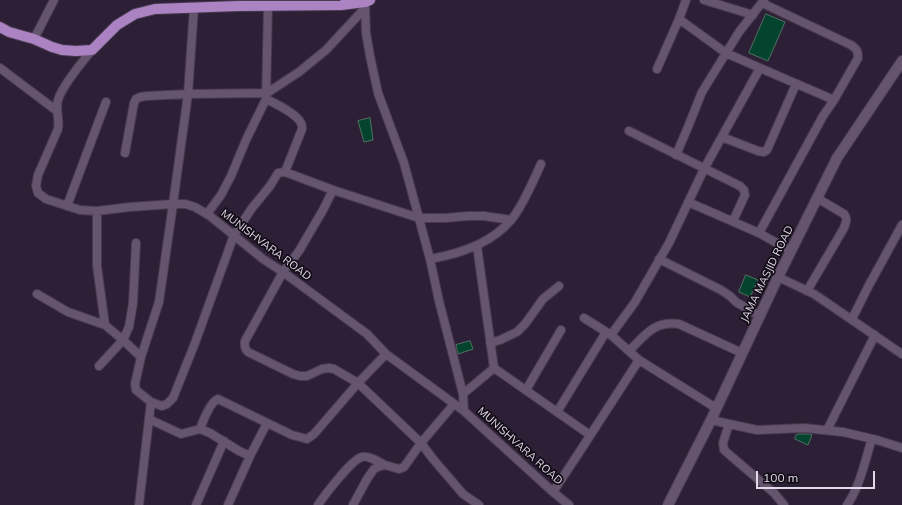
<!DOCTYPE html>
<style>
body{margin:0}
#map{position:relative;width:902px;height:505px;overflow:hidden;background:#2d1f36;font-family:Mulish,sans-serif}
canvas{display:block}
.scale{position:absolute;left:756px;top:471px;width:119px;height:18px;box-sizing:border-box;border:2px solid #e3dae9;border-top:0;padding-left:5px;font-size:12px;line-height:14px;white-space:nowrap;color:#e3dae9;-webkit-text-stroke:3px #120c16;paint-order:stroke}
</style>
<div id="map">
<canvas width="902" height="505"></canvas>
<div class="scale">100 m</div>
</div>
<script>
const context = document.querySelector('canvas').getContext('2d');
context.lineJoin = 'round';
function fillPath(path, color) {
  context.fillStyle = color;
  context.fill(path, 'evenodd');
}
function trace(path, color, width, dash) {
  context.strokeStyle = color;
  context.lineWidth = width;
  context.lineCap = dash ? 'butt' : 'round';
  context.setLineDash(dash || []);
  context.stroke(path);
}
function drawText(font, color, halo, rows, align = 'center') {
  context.font = font + ' Mulish,sans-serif';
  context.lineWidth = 3.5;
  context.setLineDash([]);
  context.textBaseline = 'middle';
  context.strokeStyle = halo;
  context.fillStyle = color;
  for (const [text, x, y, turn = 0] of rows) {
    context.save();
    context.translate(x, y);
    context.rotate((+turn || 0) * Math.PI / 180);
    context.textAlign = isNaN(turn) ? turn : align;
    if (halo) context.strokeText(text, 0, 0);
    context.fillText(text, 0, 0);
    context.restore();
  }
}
const building = new Path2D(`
 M766,14L785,22L768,61L749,53Z
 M370,118L373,140L364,142L358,121Z
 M746,275L758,280L750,297L739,292Z
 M470,341L473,349L458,354L456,345Z
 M797,434H809L812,435L808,445L795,439Z`);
const minor = new Path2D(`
 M366,0L365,2L366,33L370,56L378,93L404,163L430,259L439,301L463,394L464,411
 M704,0L753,15
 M679,19L726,53L760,68L834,100
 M34,39L54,0
 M92,50C82,62 62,86 58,100C55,110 60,119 58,129L38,175L36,186L38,193L46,199L80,210L97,211L130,207L173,204H185L195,207L210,216L263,259L283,272L367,334L386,354L464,411L553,492L569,505
 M0,68L57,111
 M657,69L679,19L686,0
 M266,99C276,104 296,113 301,123C302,124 302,127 302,129L285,172
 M629,131L740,186L744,190L745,195L733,221
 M722,137L758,151L764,152L767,150L796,84
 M125,153L134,103L136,99L140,97L147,96L188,94L267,93L299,72L326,50L365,8
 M676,155L688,127L702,92L739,32L764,0
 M333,190L323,210L299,251L283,272L245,341C244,346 245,349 248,352L293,374L300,376H307L322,369L329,368L334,369L358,383L421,443L433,459L463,494L479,505
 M688,202L759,233L791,251
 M67,206L106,102
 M97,211V266L105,325L123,340L141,357
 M207,214L221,195L231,176L246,140L266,99L268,6
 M759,233L823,116L834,100L858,58C858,51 857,49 851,45L762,3
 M477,246L494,368
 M430,259C459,254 491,244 511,220C523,206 533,181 541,164
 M659,259L721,290L730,296L736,302L760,316
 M778,277L814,294L902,354
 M807,291L844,228C846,222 848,219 844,214L817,198
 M37,294L68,312L105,325
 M584,318L611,335L639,360L716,408
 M852,319L868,287L902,225
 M611,335L635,302L669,243L704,169L760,68
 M490,343L500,340L517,332L525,324L543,299L559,286
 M629,351C646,334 654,321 679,324L742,353
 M99,366L123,340L129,327L133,303L136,243
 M526,390L561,330
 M463,394L494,368L590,435
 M151,402L162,406L167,404L173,398L195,343L234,235L252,208L270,186L278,173L285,172L333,190L419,218H445L468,216H484L511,220
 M557,412L606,332
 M149,419L181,434L200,429L210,433L239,451L250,456
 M711,420L757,430L804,428L843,432L877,440L902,448
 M729,424L723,443L724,450L774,493L784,505
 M200,429C203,421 210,402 218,399L292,435L307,439L314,434L358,383L386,354
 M827,430L875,335
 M553,492L584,445L639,360
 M139,505L149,419L151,402L136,390L135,384L141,357L159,302L173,204L188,94L194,7
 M196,505L224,441
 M228,505L250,456L267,423
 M318,505C324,496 352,459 362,457C368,455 379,462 385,465
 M353,505L367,479L374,469L380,466L385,465L399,469L404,467L421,443L454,404
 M847,505C860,487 865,460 872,439`);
const tertiary = new Path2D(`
 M668,505L711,420L778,277L837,158L902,61`);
const primary = new Path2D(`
 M0,27L9,32L34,39L52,47L62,50L76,51L92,50L117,25L135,14L155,9L238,6L341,5L365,2L370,0`);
const streetNames = [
 ["MUNISHVARA ROAD",266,245,37],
 ["JAMA MASJID ROAD",767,274,-64],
 ["MUNISHVARA ROAD",520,446,42]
];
fillPath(building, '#04442f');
trace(building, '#507162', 1);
trace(minor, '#473a4e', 10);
trace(tertiary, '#473a4e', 12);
trace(primary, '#473a4e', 12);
trace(minor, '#64546e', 8);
trace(tertiary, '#64546e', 10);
trace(primary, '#ab83c3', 10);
drawText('11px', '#e3dae9', '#120c16', streetNames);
</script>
